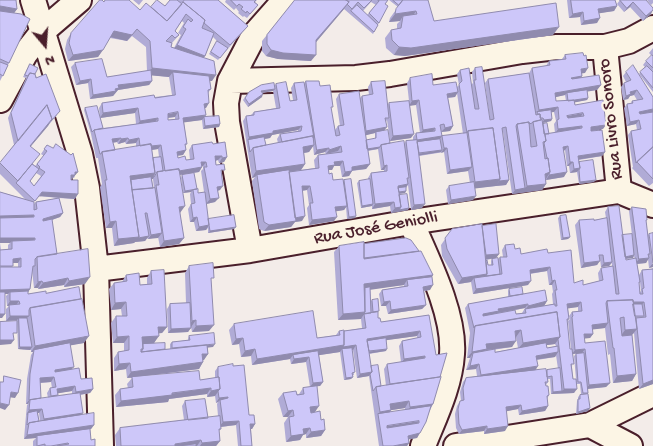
<!DOCTYPE html>
<meta charset="utf-8">
<style>
body{margin:0}
#map{position:relative;width:653px;height:446px;overflow:hidden;background:#f3ece9;font-family:"Gochi Hand",sans-serif}
canvas{display:block}
.north{position:absolute;left:20px;top:20px;width:50px;height:50px;-webkit-text-stroke:4px #fcf5e5;paint-order:stroke;rotate:162deg;font-size:14px;font-weight:700;line-height:20px;text-align:center;color:#4a1f2b}
.north::after{content:'';display:block;margin:auto;width:18px;height:22px;background:#4a1f2b;clip-path:polygon(50% 0,100% 100%,50% 72%,0 100%)}
</style>
<div id="map">
<canvas width="653" height="446"></canvas>
<div class="north">N</div>
</div>
<script>
const context = document.querySelector('canvas').getContext('2d');
context.lineJoin = 'round';
function trace(path, color, width, dash) {
  context.strokeStyle = color;
  context.lineWidth = width;
  context.lineCap = dash ? 'butt' : 'round';
  context.setLineDash(dash || []);
  context.stroke(path);
}
function fillPath(path, color) {
  context.fillStyle = color;
  context.fill(path, 'evenodd');
}
function drawText(font, color, halo, rows, align = 'center') {
  context.font = font + ' "Gochi Hand",sans-serif';
  context.lineWidth = 4.5;
  context.setLineDash([]);
  context.textBaseline = 'middle';
  context.strokeStyle = halo;
  context.fillStyle = color;
  for (const [text, x, y, turn = 0] of rows) {
    context.save();
    context.translate(x, y);
    context.rotate((+turn || 0) * Math.PI / 180);
    context.textAlign = isNaN(turn) ? turn : align;
    if (halo) context.strokeText(text, 0, 0);
    context.fillText(text, 0, 0);
    context.restore();
  }
}
const minor = new Path2D(`
 M33,0L80,154L87,188L96,269L101,446
 M605,47L619,191
 M230,81L356,78L390,74L522,51L557,47H605L629,41L653,28
 M0,100L25,54L44,30L79,0
 M411,222C427,259 455,314 452,354C450,386 435,416 423,446
 M250,250L227,122L226,103L230,81L254,35L285,0
 M96,269L250,250L411,222L619,191L653,205
 M590,425L653,394
 M456,446L590,425L630,446`);
const wall = new Path2D(`
 M0,0L17,9L14,13L9,63L0,81Z
 M133,0H143L139,5Z
 M169,0H218L248,26L218,60L209,54L217,41L213,37L204,58L212,81H210L211,89L208,93L206,108H205L204,117L220,124L219,127L203,129L202,120L184,122L187,144L185,146L186,150L183,155L177,156L178,158L186,160H190L189,150L192,145L213,144L227,157L224,162L219,163L218,160L216,161V165L222,174L220,190L218,191L215,202L206,204L208,219L236,227L234,229L208,233V228L206,230L196,231L194,222H190L188,209L191,204L190,194L191,192L183,193L181,178L182,175L197,189L198,193L204,192L201,171L203,169V166H202V167L199,172L180,175V213L184,238L179,244L160,247L158,237L148,239L147,238L145,241L135,242L134,243L114,246L112,228H106L100,187L102,184L98,158H96L91,134L84,110L85,108L100,118L99,108L102,103L172,95L169,77L151,75L152,81L149,85L118,90L113,96L90,99L88,83L76,85L71,67L75,63L107,77L147,71L146,47L132,36L127,41L110,38L98,57L68,61L65,49L67,40L71,33L104,2L140,10L151,7L165,6L170,1ZM182,21L184,23L178,33L181,35L174,48L171,47L172,43L179,35L175,31ZM135,113L136,124L103,128L100,118ZM175,117V119L168,120V118ZM117,142L118,144L125,142L126,144L136,143V147L115,150L113,143ZM158,149L159,157L153,158L152,150ZM152,179H153L154,188H153Z
 M226,0H257L255,2L258,5L247,18L244,16L243,17L238,13L239,12L236,8L234,10L225,2Z
 M295,0H388L385,4L379,23L373,34L344,9L316,42L311,61L278,59L266,56L262,51V41ZM371,2L376,5L367,15L363,11Z
 M389,0H403L398,7Z
 M403,0L434,21L553,35L405,56L394,55L386,48L385,38L391,30L397,29V24L400,21L389,22L390,18Z
 M567,0H615L617,6L614,11L599,13L597,23L581,25L580,17L569,18Z
 M620,0H646L651,14L643,21L630,7L624,12L617,4Z
 M647,0H653V3L651,5Z
 M653,48V92L639,74L645,67L643,65L646,61L652,56L649,53Z
 M565,55L585,73H582V76L581,78L601,85L597,90L587,91L588,98L587,100L575,102V105L603,129L591,131L605,152L602,156L579,160V162L594,182L579,184L577,172L570,173L569,166H567L565,150L564,151V177L546,180V178V184L542,190L512,194L503,132H502L509,180L506,185L475,188L473,200L448,204L446,190L449,186L470,183L468,171L447,174L444,152L419,156L422,208L411,210L408,185L406,188V191L405,193L399,194L408,210L391,213L390,206L372,209V206L361,208L357,183L359,181L368,180V178L371,173L384,171V170H381L378,149L368,151L370,164L366,169L352,171L349,176L342,177L340,166H334L332,170H328L329,174L333,180L343,181L344,180L355,218L347,219L346,207L344,210L336,211L334,221L309,225L307,208L309,205L307,190L302,191V221L295,222L291,227L264,231L259,229L252,181L255,177L252,178L243,121L246,116L251,115L254,112L276,108L273,91L262,93V97L248,107L243,100L249,92L274,86L276,84L290,101L293,100L291,88L294,83L304,84L306,81L320,86L331,109L335,130L338,126H340L336,99L339,94L360,98L362,96L369,95L368,87L371,82L387,106L389,103L409,101L407,83L410,78L433,85L457,87L459,85L457,74L460,70L471,85L473,83L472,72L475,68L490,120L485,83L488,79L529,73L532,68L546,66L549,61L562,59ZM457,93L463,134L442,136L440,139L441,132L450,131L453,126L448,98L455,97ZM565,95L566,101H556L555,97ZM410,105H416L420,133H416L413,137V140L406,141L404,144L390,143L384,131L386,122L387,120L390,141L411,138ZM551,112H554L556,121L554,124L555,133L549,134L543,123L551,121L552,119ZM298,130V131L280,134L277,139L278,143L266,145L264,139L270,138L272,135ZM375,133V139L366,140L365,135ZM313,146L314,155L325,152L326,154L318,155L314,160L315,168L301,170L305,164L304,153L309,152Z
 M30,64L35,74L57,115L31,146L33,164L35,166L44,156L41,154L47,145L75,177L71,179L75,199L59,198L63,213L60,217L52,220L57,254L85,284L64,287V285L38,289V288H34L32,270L30,289L28,292V294L46,293L84,343L70,345L72,369L81,379L93,389L90,393L80,395L81,415L94,425L91,429H90L91,440L95,446H33V441L36,438L24,439L26,415L27,405L28,404H26L27,379L31,355L33,352H31V350L18,349L17,320L6,321V309L9,306H7L6,296L8,294H5L2,318H0V243L1,250L8,249V245L10,243H0V192L25,199L0,174V164L14,145L8,118L26,78L23,77ZM36,173L41,176L34,186L30,181ZM39,196L58,198L36,202L34,204V202ZM13,263H18V267H12ZM51,382L52,388H50L47,393L48,398L40,399V383ZM72,391V394L57,396L58,393ZM38,413H39L40,421H39Z
 M626,72L652,96H653V183L649,186L632,168L633,167L628,135L631,131L637,130L636,124L627,126L624,108L627,104L631,103L632,101L637,100L634,95L630,96L628,99L623,100L621,87L624,83L626,82L623,76Z
 M608,207L622,235L633,243L629,211L632,207L646,222L648,235L649,234L653,267L649,268L648,259L646,263L637,264L639,275L642,270L651,269L653,268V384L639,389L634,333L632,335L636,374L632,381L613,383L610,354L608,355L605,328L592,329L593,334L590,338H584L585,343L610,383L606,387L588,389V411L576,414L577,401L578,399V397L581,394L580,384H576L574,393L551,394L550,379H548V382L546,385L549,395L547,399L548,406L545,411L519,415L518,409L506,411L505,431L484,434V431L459,434L456,428L455,414L457,406L460,401H461L460,392L463,382L466,378L477,376L476,369L466,370L470,358H467L470,333L465,308L468,304L508,297V291L509,289L547,301L544,306L553,304L552,294L553,292L552,285H549L547,271L530,274L528,285L473,294L471,282L458,284L442,256L441,245L452,229L482,226L499,254L496,258L486,260L488,265H491V261L492,259H498L500,257H503L502,250L505,245L515,249L521,254L548,253L574,283L583,285L599,281L598,273L601,268L612,266V263L609,266L601,267L600,259L597,265L581,268L575,225L579,220H594L606,218L605,212ZM634,256L635,259L626,260V259L633,258ZM640,282L641,291L640,292L639,284ZM578,307V311L572,312L569,316L570,319L568,321L571,349H570L567,322L569,319L568,308ZM525,308L522,313L516,314H497ZM516,337L518,348L495,352L486,351L512,347ZM555,344L556,346L547,348V345ZM581,353L576,354L574,356L576,379H573L572,367L573,354ZM556,355L558,369L547,370H535L537,360L555,357Z
 M560,216L570,237L568,239L561,240L558,218Z
 M406,238L433,275L432,277L430,290L424,291L426,305L422,309L388,314L386,306H381L379,294L382,290L404,286V285L370,289L371,301L372,300L378,312V318L381,322L429,315L433,404L417,438L409,439V443L407,446H379L369,376L357,378L353,350H352L354,375H352L353,377L351,379L344,380L340,352L319,355L323,382L320,386H317L315,412L321,420L325,430L321,436L306,438V434L303,435L300,440L286,442L284,423L288,417H283L278,399L283,393L299,394L303,388L310,387L306,362L291,364L290,359L252,365L251,356L241,357L239,344L232,345L229,330L234,324L317,338L336,335L339,331H344L362,328L361,319L338,320L334,252L339,246L364,244ZM417,336V338L402,341L399,346L401,362L387,364L384,369L386,386H381L371,366L369,354L386,351V340ZM405,408V410L390,413L391,410Z
 M189,266L211,283L209,331L192,332L191,327L188,332L168,333L167,309L170,304L186,303L185,273Z
 M151,271L167,327L162,333H159L154,343L165,349H170V344L172,342L188,340V338L189,336L213,347H208V354L203,360V362L199,369L144,376L200,380L215,378V371L218,367L233,366L249,415L255,424L252,429H251L252,446H238L236,425L221,427V429L219,431L220,441L216,446H116L115,435L120,428L184,420L182,406L185,401L208,418L218,416L217,404L218,402L216,403L215,396L207,397V394L169,399L168,402L116,407L115,395L120,389L128,388L127,384L132,378H127L126,369L114,371V358L118,352L124,351V343H113L111,323L116,316H122L121,309L111,310L109,289L114,283L122,282L126,275L140,285L147,284V278Z`);
const shadedWall = new Path2D(`
 M349,2L344,9L312,47L316,40Z
 M633,2L630,7L624,12L627,8Z
 M0,6L17,9L12,16L0,13Z
 M617,6L614,11L595,14L598,9Z
 M653,10L651,14L643,21L646,16Z
 M416,11L410,20L403,16L400,21L389,22L395,14Z
 M583,12L580,17L569,18L573,14Z
 M600,18L597,23L581,25L584,21Z
 M559,27L553,35L405,56L394,55L399,47Z
 M137,29L127,41L110,37L114,31Z
 M177,45L205,56L200,63L172,51Z
 M103,50L98,57L68,61L73,55Z
 M271,50L316,55L311,61L278,59L266,56Z
 M152,68L216,75L212,81L173,77V72L169,77L147,75Z
 M588,68L585,73L578,74L581,69Z
 M582,76L579,81L568,82L571,78Z
 M91,79L88,83L76,85L80,81Z
 M152,81L149,85L118,90L113,96L90,99L93,95L118,85Z
 M601,85L597,90L567,95V93L565,95L552,98L555,93Z
 M275,89L273,91L259,93L261,91Z
 M637,90L634,95L630,96L628,99L623,100L626,96L630,92Z
 M458,92L455,97L444,98L447,94Z
 M263,94L262,97L248,107L249,104Z
 M588,98L587,100L567,104L568,101Z
 M419,100L416,105L409,106L412,101Z
 M209,103L206,108H201L204,104Z
 M558,107L554,112L538,114L537,112L539,110Z
 M138,108L135,113L100,118L103,113Z
 M653,109V113L636,116L639,112Z
 M178,112L175,117L165,118L168,114Z
 M583,113L580,118L564,120L567,116Z
 M206,115L202,120L180,123L183,118Z
 M158,118L154,123L136,126L140,121Z
 M52,119L48,126L26,152L30,146Z
 M552,119L551,121L542,123L544,120Z
 M639,120L636,124L627,126L630,122Z
 M220,124L219,127L203,129L205,126Z
 M606,125L603,129L588,132L591,127Z
 M302,126L298,130L272,135L270,138L248,142V140L249,137L273,131Z
 M453,126L450,131L441,132L445,128Z
 M582,126L578,130L555,134L558,129Z
 M387,127L383,132H376L375,133L363,136L366,131Z
 M435,128L432,133L420,134L423,130Z
 M414,134L411,138L390,141L393,136Z
 M442,136L439,141L416,144L417,140Z
 M121,138L117,142L109,143L112,139Z
 M128,138L125,142L118,144L121,139Z
 M139,138L136,143L126,144L129,140Z
 M161,145L158,149L137,152L140,148Z
 M314,145L309,152L298,154L303,147Z
 M341,146L338,151L326,154L329,150Z
 M568,146L565,150L560,151L563,147Z
 M380,147L378,149L364,151L365,149Z
 M329,148L325,152L314,155L317,150Z
 M444,148H447L444,152L441,153Z
 M186,150L183,155L174,156L177,152Z
 M442,150L441,152L416,156L417,154Z
 M605,152L602,156L575,160L578,156Z
 M215,156H222L218,160L212,161Z
 M227,157L224,162L219,163L222,158Z
 M343,161L340,166H334L332,170H324L328,166L334,162Z
 M201,162H206L203,166L198,167Z
 M570,162H573L569,166H567Z
 M305,164L301,170L257,177V175L255,177L252,178L256,171Z
 M370,164L366,169L348,171L352,167Z
 M387,165L384,170H381L384,166Z
 M202,167L199,172L158,178L165,173Z
 M472,167L468,171L447,174L450,170Z
 M580,168L577,172L570,173L574,169Z
 M352,171L349,176L342,177L345,172Z
 M75,172H78L72,179H68L71,175Z
 M550,172L546,179L545,174Z
 M567,172L564,177L546,180L549,175Z
 M155,173L153,179L127,183L130,176Z
 M500,179L496,186L471,189L475,182Z
 M509,180L506,185L496,186L499,181Z
 M596,180L594,182L579,184L580,182Z
 M408,184L405,189L398,190V186Z
 M546,184L542,190L512,194L515,190L525,188L527,186Z
 M223,186L220,190L214,191L217,187Z
 M302,186H310L307,190L299,191Z
 M193,190L191,192L183,193L185,191Z
 M406,191L405,193L397,194L398,192Z
 M42,192L78,194L75,199L39,196L32,206Z
 M476,196L473,200L448,204L451,200Z
 M219,198L215,202L206,204L210,199Z
 M394,202L390,206L372,209L375,204Z
 M373,204L372,206L361,208L362,206Z
 M425,204L422,208L411,210L414,205Z
 M185,206L180,213L179,207Z
 M347,206L344,210L332,212L335,207Z
 M401,207L409,208L408,210L391,213L395,208Z
 M63,213L60,217L40,224L43,219Z
 M34,215L31,220H0V216Z
 M305,216L302,221L295,222L291,227L264,231L269,225L294,218Z
 M356,216L355,218L347,219L349,217Z
 M197,217L194,222H190L193,218Z
 M337,217L334,221L309,225L312,220Z
 M116,221L112,228H106L110,222Z
 M209,225L206,230L196,231L199,227Z
 M236,227L234,229L208,233L210,231Z
 M162,233L158,238L148,239L151,235Z
 M149,236L145,241L135,242L134,243L114,246L118,239Z
 M570,237L568,239L561,240L563,238Z
 M0,238H35L32,242L12,241L10,243H0Z
 M184,238L179,244L160,247L164,241Z
 M394,254L391,258L359,262L363,258Z
 M499,254L496,258L482,260L486,255Z
 M634,255L633,258L622,259L624,257Z
 M21,258L18,263H10L13,259Z
 M649,258L646,263L635,264L639,259Z
 M600,261L597,265L581,268L584,263Z
 M612,262L609,266L601,267L604,263Z
 M653,263V267L649,268Z
 M550,267L547,271L527,274L530,270Z
 M487,274L485,278H474L471,282L458,284L462,278Z
 M433,275L429,281L407,280L404,285L362,291L364,284Z
 M90,277L85,284L64,287L69,281Z
 M68,278L64,285L38,289L43,283Z
 M555,280L552,285H549L552,281Z
 M42,281L38,288H34L38,282Z
 M531,281L528,285L473,294L476,289Z
 M433,285L430,290L420,291L423,287Z
 M30,289L27,294L10,292L8,294H0V290Z
 M10,301H19L16,305L7,306Z
 M390,301L386,306H381L384,302Z
 M547,301L544,306L525,310L528,306Z
 M126,302L121,309L111,310L115,303Z
 M581,302L578,307L564,309L567,304Z
 M644,302L641,306L607,303Z
 M528,304L525,308L497,313L496,316L480,319L483,314L498,309Z
 M426,305L422,309L388,314L391,310Z
 M365,312L361,319L338,320L343,314Z
 M0,314H5L2,318H0Z
 M10,316H29L25,320L19,318L17,320L6,321Z
 M196,320L191,327H187L192,321Z
 M608,323L605,328L589,330L592,325Z
 M214,325L209,331L192,332L196,326Z
 M158,327H167L162,333L154,334Z
 M191,328L188,332L168,333L171,329Z
 M637,329L632,335L620,337L625,330Z
 M521,330L516,337L515,331Z
 M420,331L417,336L366,343L367,339Z
 M584,334H593L590,338L581,339Z
 M89,336L84,343L34,352V350L33,352H31L35,346Z
 M129,336L124,343H113L117,337Z
 M159,336L154,343L138,344L142,337Z
 M560,337L555,344L518,349L523,343Z
 M243,338L239,344L232,345L236,339Z
 M0,340H14L11,344L0,345Z
 M516,341L512,347L486,350L483,355L473,353L470,358H467L472,352L486,344Z
 M215,344L213,347L171,352Z
 M344,345H356L353,350L342,352V349L340,352L294,359L293,355L290,359L252,365L257,359Z
 M20,347H32L30,350L18,349Z
 M255,349L251,356L241,357L245,351Z
 M387,349L386,351L366,354L367,352Z
 M585,349L582,353L572,354L575,350Z
 M558,352L555,357L533,360L536,356Z
 M202,354H208L204,360L198,361Z
 M425,356L422,361L401,364L404,359Z
 M309,357L306,362L291,364L294,359Z
 M203,362L199,369L127,378L131,372Z
 M130,363L126,369L114,371L119,364Z
 M479,364L476,369L466,370L470,366Z
 M538,366L535,371L478,379L481,375Z
 M74,367L70,371L52,374L55,370Z
 M372,372L369,376L357,378L360,374Z
 M636,374L632,381L613,383L617,376Z
 M54,377L51,382L37,383L40,378Z
 M353,377L351,379L344,380L346,378Z
 M653,380V384L639,389L643,384Z
 M323,382L320,386L310,387L313,383Z
 M610,383L606,387L586,389L589,385Z
 M75,386L72,391L54,394L57,389Z
 M211,388L207,394L169,399L168,402L116,407L121,401Z
 M93,389L90,393L72,396L76,392Z
 M220,389L215,396L207,397L211,391Z
 M564,389H577L574,393L551,394L553,392L562,391Z
 M11,392L18,393L15,398L8,397Z
 M228,397L225,402L220,400L218,402L216,403L219,398Z
 M41,398L37,402L30,400L28,404H26L29,400Z
 M409,401L405,408L386,411L390,404Z
 M0,403L9,405L5,410L0,408Z
 M433,404L428,411L406,414L410,407Z
 M521,405L518,409L503,412L506,407Z
 M319,406L315,412L306,414L310,407Z
 M548,406L545,411L519,415L522,411Z
 M590,408L588,411L576,414L578,412Z
 M42,409L39,413L27,415L28,413L26,415L29,410Z
 M293,410L288,417H283L288,411Z
 M391,410L387,417L378,414L380,412Z
 M83,413L79,418L41,424L44,419Z
 M239,421L236,425L219,427L223,422Z
 M419,421L415,426L383,430L387,426Z
 M250,424H255L252,429H247Z
 M94,425L91,429L37,438V436L36,438L24,439L27,435Z
 M487,426L484,431L459,434L462,430Z
 M508,426L505,431L484,434L487,429Z
 M310,428L306,434L303,435L300,440L286,442L291,436L303,429Z
 M325,430L321,436L306,438L311,432Z
 M420,433L417,438L405,440L408,436Z
 M201,440L197,446H173L175,444Z
 M220,441L216,446H200L202,443Z
 M409,443L407,446H393Z`);
const building = new Path2D(`
 M0,0H16L17,9L0,6Z
 M100,0H102L104,2L105,0H129L140,10L146,3L167,21L183,2L205,20L202,28L214,33L205,56L177,45L186,29L183,27L188,19L191,22L193,20L186,14L175,31L179,35L175,38L172,35L166,41L172,43L171,47L214,61L216,75L152,68L150,41L137,29L132,35L114,31L103,50L73,55L69,43L71,33Z
 M157,0L165,6L170,0H177L182,4L167,21L151,7Z
 M185,0H218L248,26L230,45L204,23L205,20L183,2Z
 M231,0H256L254,2L258,5L250,14L247,11L246,13L241,9L243,7L239,4L237,6Z
 M295,0H346L349,2L316,40V55L283,53L271,50L267,44V35Z
 M346,0H372L364,8L358,2L352,9L347,4L349,2Z
 M378,0H388L385,4L388,6L379,23L369,13L379,1Z
 M393,0H403L399,5Z
 M403,0H428L434,21L556,3L559,27L411,48L399,47L392,40L391,30L401,28L403,16L417,14L416,11L395,14L396,9Z
 M571,0H615L617,6L598,9L600,18L584,21L583,12L573,14Z
 M620,0H646L653,8V10L646,16L633,2L627,8Z
 M357,5L378,25L374,32L351,11Z
 M0,11L21,14L30,19L9,63L0,59Z
 M217,41L228,48L220,58L211,52Z
 M583,53L584,56L586,55L588,68L581,69L582,76L571,78L572,79L599,75L601,85L555,93L556,101L574,100L575,105L603,100L606,125L591,127V131L602,130L605,152L578,156L580,168L574,169L573,162H570L568,146L563,147L567,172L549,175V174L550,172L548,158H547L544,143L546,141L545,134L582,128V126L558,129L557,120L559,119L558,107L539,110L532,68L550,65L549,61L566,59L565,55ZM583,113L584,116L568,118L567,116Z
 M652,55L653,56V68L646,61Z
 M102,59L107,77L151,70L152,81L118,85L119,88L115,89L116,91L93,95L91,79L80,81L75,63Z
 M0,62L8,65L3,76L0,74Z
 M30,64L38,68L35,74L30,73L28,76L25,75Z
 M633,65L653,97V109L639,112L640,114L653,112V147L636,163L631,131L641,129L639,120L630,122L627,104L633,103L632,101L643,99L637,90L630,92L631,94L626,96L624,83L631,80L626,72Z
 M647,66L653,72V88L640,72Z
 M482,67L490,120L494,119L488,79L529,73L536,115L540,114L541,120L533,122L532,123L529,124V122L517,124L516,126L525,188L515,190L506,127L502,128L509,180L499,181L500,179L493,128L468,131L467,133L459,84L462,81L460,70L469,68L475,109H479L474,80H476L475,68Z
 M173,72L209,76L211,89L208,90L209,103L204,104L206,115L183,118L187,144H185L186,150L177,152L178,158L185,156L186,160L194,159L192,145L212,142L213,144L225,142L227,157L222,158V156H215L216,165L224,164L225,170H221L223,186L217,187L219,198L210,199L204,167H207L206,162H201L202,167L179,171V169L165,171L161,145L151,146V144L140,146L139,138L129,140L128,138L121,139V138L112,139L115,150L102,152L101,154H100L94,130L158,121V118L140,121L138,108L103,113L102,103L154,95L155,98L175,95ZM178,112L179,119L168,120V114Z
 M30,73L35,74L36,78L46,74L60,111L51,121L52,119L47,105L18,141L11,113Z
 M432,74L433,85L456,82L458,92L447,94L453,126L445,128L444,124L440,125L442,136L417,140L416,133L435,131V128L423,130L419,100L412,101L410,78Z
 M306,81H319L320,86L330,85L333,107H331L336,136L340,135L338,126L344,125L339,94L359,91L370,164L352,167V171L345,172L343,161L334,162L335,165L328,166L329,174L332,173L333,180L343,179L347,206L335,207L337,217L312,220L310,203H313L310,186H302L305,216L295,218L289,172L319,168L318,155L342,152L341,146L329,150V148L317,150Z
 M385,81L389,118H385L387,127L366,131L362,96L373,94L371,82Z
 M286,82L290,101L297,100L294,83L304,82L314,138H313V136L282,142L280,134L301,131L302,126L273,131V133L249,137L246,116L254,115V112L280,108L276,84Z
 M274,83L275,89L261,91L263,94L249,104L245,98L249,92L261,85Z
 M587,90L588,98L568,101L567,93Z
 M409,101L413,130L414,134L393,136L389,103Z
 M47,105L52,119L30,146L40,154L18,181L0,163Z
 M97,106L103,128L94,130L92,132L85,108Z
 M551,110L552,119L544,120L543,118H540V114H538L537,112Z
 M219,116L220,124L205,126L204,117Z
 M542,120L546,141L543,142L545,159L548,158L550,172L545,174L546,184L527,186L517,124L529,122L531,147L537,146L533,122Z
 M547,123L549,134H544L543,124Z
 M493,128L500,179L475,182L468,131Z
 M388,130L390,143L381,145L380,147L367,149L366,140L376,138V132Z
 M467,133L472,167L450,170L447,148H444L442,136Z
 M313,136L314,145L303,147L305,164L256,171L253,148Z
 M264,137L266,145L253,148L250,152L248,140Z
 M440,139L442,150L419,153L417,142Z
 M417,140L425,204L414,205L406,141Z
 M404,141L409,178H407L408,184L398,186L401,207L395,208L394,202L375,204L371,173L387,171V165L384,166L381,145Z
 M56,144L71,155L73,153L78,172H75V175H71V180H78V194L42,192L35,201L16,183L32,164L39,169L30,181L34,186L45,172L39,168L40,167L37,164L47,151L44,149L47,145L53,148Z
 M151,144L155,173L130,176L139,237L118,239L116,221L110,222L105,180H107L102,152Z
 M653,147V179L637,162Z
 M161,157L163,171L157,172L154,177H153L155,173L153,158Z
 M593,160L596,180L580,182L579,170L580,168L579,162Z
 M179,169L185,206L179,207L184,238L164,241L156,185H159L157,172Z
 M289,170L296,221L269,225L264,222L257,175Z
 M194,173L197,189L185,191L182,175Z
 M151,177L153,188L132,190L131,180Z
 M351,179L356,216L349,217L344,180Z
 M370,179L373,204L362,206L359,181Z
 M474,182L476,196L451,200L449,186Z
 M406,187V191L399,192L398,188Z
 M155,188L162,233L151,235L147,213H145L149,236L138,238L139,237L132,190Z
 M198,189V193L205,192L209,225L199,227L197,217L193,218L191,204L195,203L193,190Z
 M0,192L34,202V210L37,209L36,202L59,198L63,213L43,219V221L52,219L57,254L37,257L35,259V266H33L30,289L0,290V267H21V258L13,259V266H0V250L12,249V241L35,240V238H0V218L34,217V215L0,216Z
 M407,194L409,208L399,210L401,207L399,195Z
 M619,206L626,260L636,258L640,282H639L640,294H643L642,289L644,288L642,270L653,269V380L643,384L636,318L646,317L644,302H633V300L607,301L606,303L608,323L592,325L593,334H584L585,343L605,341L610,383L589,385L585,349L575,350L572,317L573,316L572,312L582,311L581,302L567,304L569,319H567L570,349H572L574,364H571L573,379H576L577,389H564L558,339L560,337L557,312L475,326L474,328L468,304L545,290L547,301L528,306V304L498,309L499,311L483,314V316L515,310L516,314L526,313L525,309L555,304V306H557L555,290H557L555,280L552,281L550,267L530,270L531,281L476,289L474,278L502,274L500,257H507L505,245L514,244L515,249L520,248L521,254L547,249L548,253L571,250L574,283L583,280V285L603,280L601,268L613,266L616,294H619L608,207Z
 M632,207L646,209L647,220H646L650,254H648L649,258L639,259Z
 M234,215L236,227L210,231L208,219Z
 M566,215L570,237L563,238L560,216Z
 M607,218L612,262L604,263L603,255H599L600,261L584,263L579,220L594,219V220Z
 M482,224L487,274L462,278L447,249L445,238L452,229Z
 M496,224L499,254L486,255L482,226Z
 M653,233V263L649,234Z
 M632,234L634,255L625,257L622,235Z
 M406,238L411,240L419,251L364,258V244Z
 M364,242V259L421,251L433,275L364,284L365,312L343,314L339,246Z
 M88,249L90,277L69,281L68,278L43,283L42,281L38,282L37,257Z
 M498,258L500,274L486,276L487,274L486,261L487,260L488,265H493L492,259Z
 M213,263L214,278H211L214,325L196,326V320L192,321L189,266Z
 M164,270L167,327H158L159,336L142,337L143,349H141V352L207,345L208,354H202L203,362L131,372L130,363L119,364L118,352L129,350V336L117,337L116,316H127L126,302L115,303L114,283L127,281L126,275L139,273L140,285L152,284L151,271Z
 M432,277L433,285L423,287L426,305L391,310L390,301L384,302L382,290L408,286L407,280Z
 M79,287L81,299L30,308L29,310V316H10L9,305L20,304L19,301H10V292L28,291V294L46,291V293Z
 M370,287L371,313L364,314L362,316L365,312V288Z
 M522,287L523,294L510,296L509,289Z
 M0,292H5V314H0Z
 M82,299L89,336L35,346L30,308Z
 M378,299L379,311L373,312L372,300Z
 M633,300L637,329L625,330L624,317L620,318L622,336L632,335L636,374L617,376L614,348H613L607,301Z
 M190,303L191,328L171,329L170,304Z
 M633,304H642L644,316H635Z
 M313,311L317,338L340,335L339,331L344,330V345L257,359L255,349L245,351L243,338L236,339L234,324Z
 M378,312V318H380L381,322L429,315L436,355L447,353L440,377L390,384L387,364L425,358V356L404,359L402,341L421,337L420,331L367,339L372,372L360,374L356,345L343,347L344,345V331L366,328L364,314Z
 M557,312L560,337L523,343L521,330L515,331L516,341L486,344L487,349L472,352L475,326Z
 M19,318H27L32,347H20Z
 M17,321V333H13L14,340H0V322Z
 M214,333L215,344L172,348V342L190,340L189,336Z
 M386,338L387,349L369,351L367,341Z
 M70,343L74,367L55,370V372L79,368L81,379L92,378L93,389L76,392L75,386L57,389L58,395L51,396L50,388L56,387L54,377L40,378L41,398L29,400L30,374L34,350Z
 M165,343V349L141,352L143,349V344Z
 M546,343L547,348L558,346V352L536,356L538,366L481,375L479,364L470,366L473,353L495,349V352Z
 M352,348L355,372L352,373L353,377L346,378L342,349Z
 M318,351L323,382L313,383L309,357L294,359L293,355Z
 M584,353L588,393H583L581,382H578L576,354Z
 M233,364V366L244,365L249,415H254L255,424H250L252,446H241L239,421L223,422L220,400L228,398V397L219,398L218,391L220,389L219,377H218V367Z
 M378,365L381,386L376,387L373,391L370,374L372,372L371,366Z
 M560,368L562,391L553,392L552,376L547,377V370Z
 M546,369L548,382H545L546,386H548L549,395L547,396L548,406L522,411L521,405L506,407L508,426L487,429V426L462,430L459,424L458,409L460,401L464,400L463,388L466,378Z
 M199,371L200,380L219,377L220,389L211,391V388L172,393V395L121,401L120,389L133,387L132,377Z
 M4,376L21,380L18,393L11,392L9,405L0,403V382H3Z
 M441,377L433,404L410,407L409,401L390,404L391,410L380,412L376,387Z
 M317,386L319,406L310,407L311,413L320,411L321,420L324,419L325,430L311,432L310,428L303,429L304,434L291,436L289,417L294,416L293,410L288,411L283,393L296,391L297,395L304,394L303,388Z
 M80,393L83,413L44,419L42,409L29,410L30,400Z
 M588,394L590,408L578,412V399H580V395Z
 M205,399L208,418L188,420L185,401Z
 M431,406L426,422L420,433L408,436L409,443L393,446H383L378,414ZM419,421V423L387,428V426Z
 M37,411L39,421L29,423L27,425L28,413Z
 M94,413V425L27,435L29,423Z
 M220,416L221,429H219L220,441L202,443L201,440L175,444V446H121L120,428Z
 M90,429L91,440L95,439V446H57L69,444L68,443L51,446H45V444L37,446V436Z
 M196,444V446H179Z`);
const streetNames = [
 ["Rua Livro Sonoro",612,119,-96],
 ["Rua José Geniolli",376,229,-10]
];
trace(minor, '#4a1f2b', 28);
trace(minor, '#fcf5e5', 24);
fillPath(wall, '#b0abd6');
fillPath(shadedWall, '#908bae');
fillPath(building, '#cdc7f9');
trace(building, '#908bae', 1);
drawText('18px', '#4a1f2b', '#fcf5e5', streetNames);
</script>
